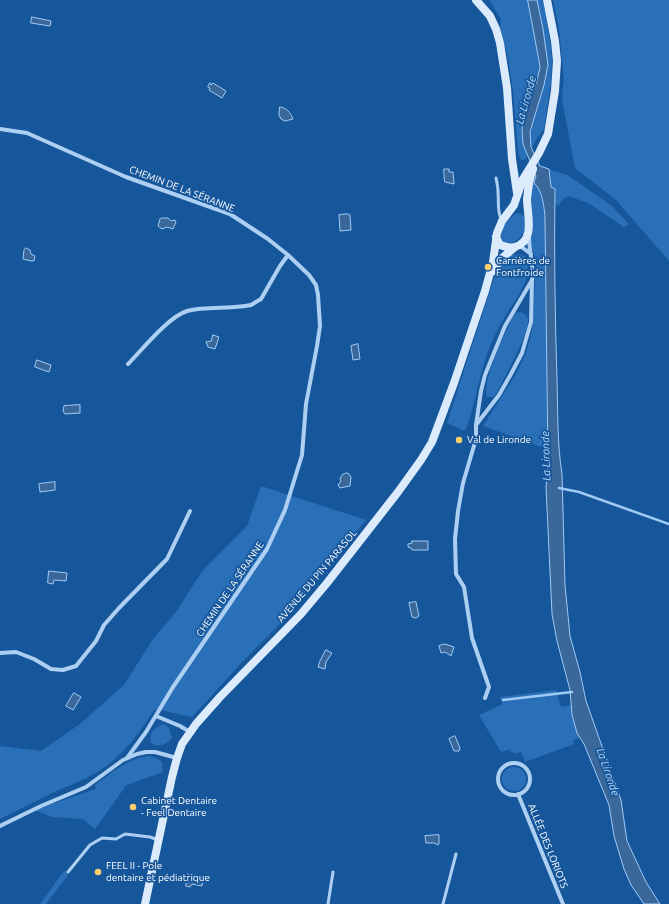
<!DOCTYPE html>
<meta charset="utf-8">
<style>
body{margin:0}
canvas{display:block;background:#16569b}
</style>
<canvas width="669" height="904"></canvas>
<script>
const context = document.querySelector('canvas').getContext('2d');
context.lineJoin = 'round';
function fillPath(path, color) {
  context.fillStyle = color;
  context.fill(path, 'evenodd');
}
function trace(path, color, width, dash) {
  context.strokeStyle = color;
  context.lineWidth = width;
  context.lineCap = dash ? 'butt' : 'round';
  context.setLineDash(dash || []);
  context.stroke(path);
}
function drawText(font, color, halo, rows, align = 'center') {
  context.font = font + ' Ubuntu,sans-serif';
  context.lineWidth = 3.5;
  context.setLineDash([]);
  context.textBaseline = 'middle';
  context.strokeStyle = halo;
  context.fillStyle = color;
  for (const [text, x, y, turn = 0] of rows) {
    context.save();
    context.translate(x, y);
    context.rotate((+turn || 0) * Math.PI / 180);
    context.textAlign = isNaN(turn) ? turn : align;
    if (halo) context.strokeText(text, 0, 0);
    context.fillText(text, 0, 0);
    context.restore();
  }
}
const green = new Path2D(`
 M489,0H542L545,11L550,41L552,61L551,82L544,129L537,138L525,160H521L518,153L513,91L507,52L500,31L501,19Z
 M553,0H669V261L616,200L575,168L563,105L562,95L564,79L559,28Z
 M541,167L567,175L579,183L612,206L629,224L624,227L590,204L569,196L563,199L558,206L536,175Z
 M530,182L536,185L538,187L544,209L545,220L547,449L483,426L516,374L526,353L532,331L536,260L531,245Z
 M517,213L521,214L525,217C528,232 518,246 503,242C497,233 508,218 517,213Z
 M519,254L526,257C533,278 519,294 509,310C501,322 494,336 489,349C478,376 476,405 465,431L447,423L498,266L511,255Z
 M520,312C524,313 527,315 528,320C529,333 503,381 496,394L493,397H487C481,382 506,331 514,315L516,313Z
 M261,486L366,520L277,627L243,661L192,717L155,709C144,725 134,741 119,755C100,775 74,783 50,794C33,802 17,811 0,819V746L41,751L80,724L124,685L153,639L176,612L203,570L247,526Z
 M556,690L561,707L571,705L572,715L580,738L573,740L574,744L525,762L521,752L515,754V752L511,753L510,749L501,752L479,715L503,704L500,697Z
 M164,724L169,728L172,738C167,744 161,747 152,744C147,735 155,726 164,724Z
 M148,756L154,757L162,762L163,772L124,786L125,787L95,829L83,819L52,817L34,810L96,789L95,785C111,773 127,759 148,756Z
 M502 779a12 12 0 1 1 24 0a12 12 0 1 1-24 0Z
 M64,871L68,875L46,904H40Z`);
const water = new Path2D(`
 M528,0H537L543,29L548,65L544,85L530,132L531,147L540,166L549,169L551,187L555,189C554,252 555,316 557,380C558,411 557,443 562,474L565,585L570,636L580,672L586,701L621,800L627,841L646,882L660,904H644L631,885L624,869L614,836L609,805L584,744L577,733L572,715L570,690L557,641L552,614L546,487L548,464L545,220C545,210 542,189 534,183L536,176L523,144L522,130L524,113L537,81L540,67Z
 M32,17L51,21L50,26L31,23Z
 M210,83L211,85L213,83L226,91L222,98L209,90L210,88L208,87Z
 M280,107C287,108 290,112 293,119L285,121L281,119L279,115Z
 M444,169H449V172H453L454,184L445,182Z
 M348,214L350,215L351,230L340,231L339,215Z
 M162,218H168L171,221L175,220L176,222L173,229L167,227L162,229L158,226L160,219Z
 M26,248L30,250L31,254L35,256L34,261H31L23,259L24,250Z
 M213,335L219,337L215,349L208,347L206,342L211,341Z
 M358,344L360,359L353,360L351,346Z
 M37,360L51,365L49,372L35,367Z
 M80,405V413L65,414L63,411L64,406Z
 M347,473L349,474L351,477L350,486L340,488L338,485L341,481L340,479L342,475Z
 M55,482V490L40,492L39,484Z
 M412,541H428V550H412L411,548L408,547V544L412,543Z
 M49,571L67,573L66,581L54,580L53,584L48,583Z
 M416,602L419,616L416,618L412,617L409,603Z
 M445,644L454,647L451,656L445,652L441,653L439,646Z
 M326,650L332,653L326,662L325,669L318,667L320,661Z
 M74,693L81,697L73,710L66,706Z
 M455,736L460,748L459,751H454L449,739Z
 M439,835V844L437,845L435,843H426L425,836Z
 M188,874L204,877L202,886L192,884L190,887L186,886Z`);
const stream = new Path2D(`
 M559,488L579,492L669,524
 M503,700L572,692`);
const lane = new Path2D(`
 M496,178C497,183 498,187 498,192C499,202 497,210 501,219
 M68,872L90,845L102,838L116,839L125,834L150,837L158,840
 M328,904L333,872
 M443,904L456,854`);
const street = new Path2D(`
 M0,129L27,133L126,177L230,214L268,239L288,255L309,275L316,285L318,295L320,326L317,346L306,404L302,455L285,510L267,549L173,687L146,732L127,758
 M529,237C529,252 534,265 532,280
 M519,245L531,254
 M128,364C142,350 168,317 187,311C205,306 226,309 245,306L251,305L261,299L280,266L288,255
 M476,425L499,395L511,374L522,353L531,322L532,280L505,326L485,375L481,391L476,425V439L463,483L458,511L455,539L456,574L464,587L472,638L489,687L485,698
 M0,653L16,652L34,659L51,669L63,670L76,666L96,641L104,625L119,608L167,559L190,511
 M156,716L180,726L190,732
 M498 779a16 16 0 1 1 32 0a16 16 0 1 1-32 0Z
 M518,794L563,904
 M0,826L41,806L86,787L123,760L137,754L146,752H155L177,758`);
const secondary = new Path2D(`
 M476,0L490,16L496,29L500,43L507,88L512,159L517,193
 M496,237L500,245C505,247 510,248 515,247C536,241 527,214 527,199C528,189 529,179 533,169
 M493,271L502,258L515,247
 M145,904L172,777L177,758L182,744L196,724L220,697L301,614L327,583L398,492L421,460L432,442L454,383L485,291L493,262L497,233L502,221L514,205L523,179L539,153L548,134L555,91L557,61L555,41L547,0`);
const markers = [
 [488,267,4,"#ffcf6e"],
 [459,440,4,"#ffcf6e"],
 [133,807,4,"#ffcf6e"],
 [98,872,4,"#ffcf6e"]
];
const streetNames = [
 ["CHEMIN DE LA SÉRANNE",182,189,21],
 ["AVENUE DU PIN PARASOL",317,576,-50],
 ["CHEMIN DE LA SÉRANNE",230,589,-56],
 ["ALLÉE DES LORIOTS",548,846,68]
];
const poiNames = [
 ["Carrières de",496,261],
 ["Fontfroide",496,273],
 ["Val de Lironde",467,440],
 ["Cabinet Dentaire",141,801],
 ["- Feel Dentaire",141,813],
 ["FEEL II - Pole",106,866],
 ["dentaire et pédiatrique",106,878]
];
const waterNames = [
 ["La Lironde",526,100,-74],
 ["La Lironde",546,456,-92],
 ["La Lironde",608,772,71]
];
fillPath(green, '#2a70b9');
fillPath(water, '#3a689a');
trace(water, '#9fcaf5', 1);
trace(stream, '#9fcaf5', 2.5);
trace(lane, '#accff2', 3);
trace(street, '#accff2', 4);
trace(secondary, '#dbebfc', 8);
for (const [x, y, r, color] of markers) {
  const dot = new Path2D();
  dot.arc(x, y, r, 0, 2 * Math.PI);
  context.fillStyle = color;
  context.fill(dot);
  trace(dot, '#16569b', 1.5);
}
drawText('10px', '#fff', '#16569b', streetNames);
drawText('10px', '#fff', '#16569b', poiNames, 'left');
drawText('italic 11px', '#b9d9f9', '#16569b', waterNames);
</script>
